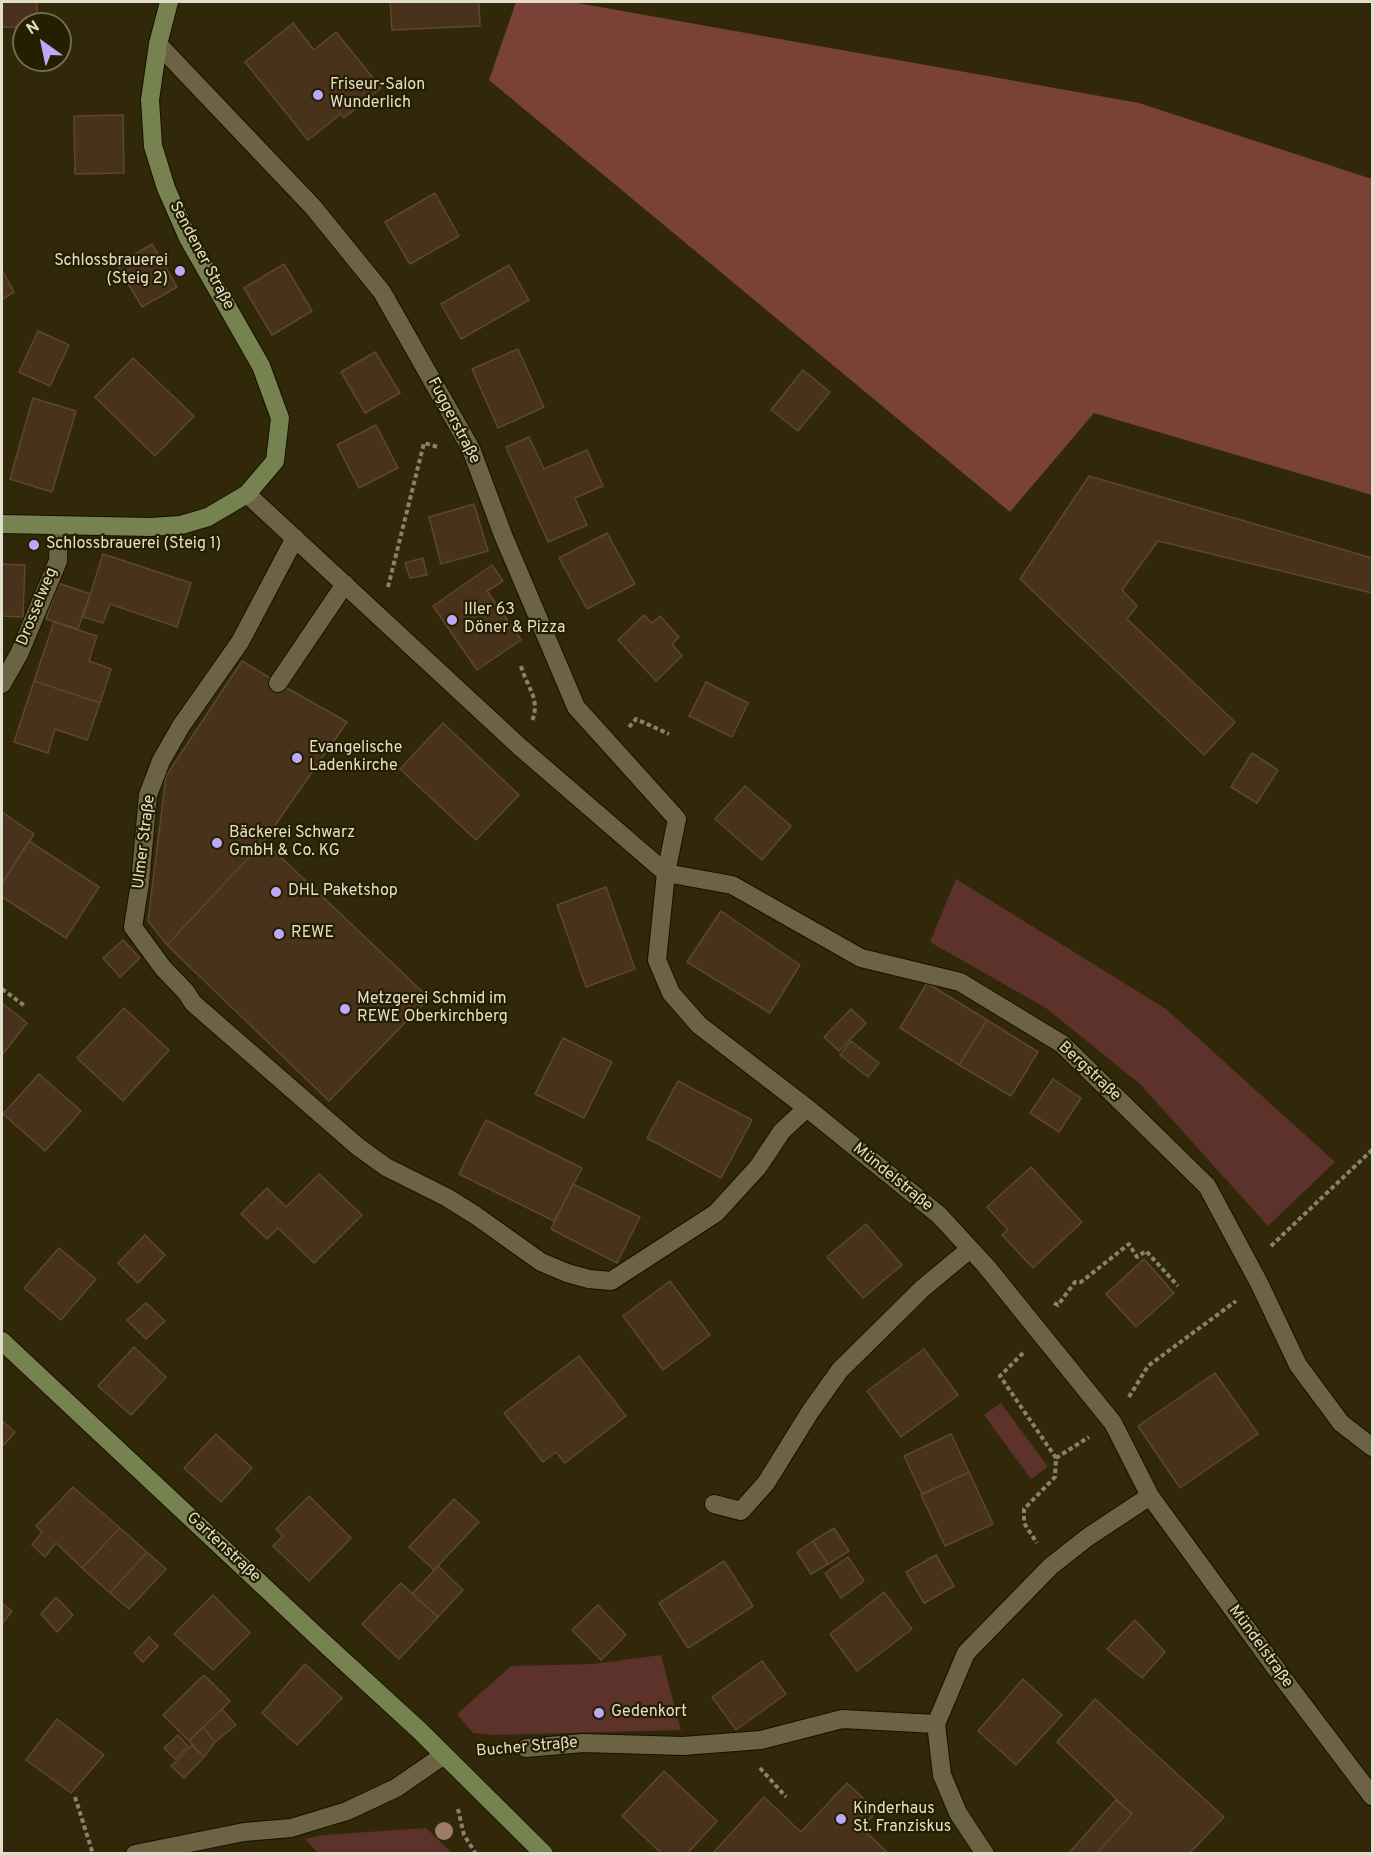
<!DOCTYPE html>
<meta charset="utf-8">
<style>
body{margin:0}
#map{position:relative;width:1374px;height:1855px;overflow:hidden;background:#302809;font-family:Overpass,sans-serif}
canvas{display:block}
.frame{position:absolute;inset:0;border:3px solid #e2decc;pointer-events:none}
.north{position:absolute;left:12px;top:12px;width:60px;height:60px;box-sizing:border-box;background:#261e01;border:2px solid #716b52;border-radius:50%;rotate:327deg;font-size:16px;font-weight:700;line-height:24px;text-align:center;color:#e2decc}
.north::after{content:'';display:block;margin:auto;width:21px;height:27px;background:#bda9f5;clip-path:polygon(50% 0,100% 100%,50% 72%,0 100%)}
</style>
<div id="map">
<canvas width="1374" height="1855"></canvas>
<div class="frame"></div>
<div class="north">N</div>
</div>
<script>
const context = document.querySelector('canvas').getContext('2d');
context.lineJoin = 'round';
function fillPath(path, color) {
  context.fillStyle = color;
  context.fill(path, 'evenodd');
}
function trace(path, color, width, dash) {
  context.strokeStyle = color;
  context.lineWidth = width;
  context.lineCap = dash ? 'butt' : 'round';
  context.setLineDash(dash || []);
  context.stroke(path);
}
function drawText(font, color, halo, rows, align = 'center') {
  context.font = font + ' Overpass,sans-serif';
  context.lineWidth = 4.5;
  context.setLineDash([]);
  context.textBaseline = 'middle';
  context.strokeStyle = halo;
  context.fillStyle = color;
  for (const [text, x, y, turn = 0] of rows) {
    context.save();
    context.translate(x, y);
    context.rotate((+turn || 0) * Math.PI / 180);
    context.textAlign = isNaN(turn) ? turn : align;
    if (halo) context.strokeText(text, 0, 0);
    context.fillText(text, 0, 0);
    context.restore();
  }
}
const green = new Path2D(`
 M956,879L1166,1009L1335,1162L1268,1226L1140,1084L1046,1008L930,942Z
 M1001,1403L1048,1467L1031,1479L984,1415Z
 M661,1655L681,1730L491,1735L473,1733L457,1714L511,1666L593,1664Z
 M426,1828L452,1853H318L305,1839L323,1835Z`);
const forest = new Path2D(`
 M516,2H572L1139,103L1372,179V495L1094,413L1010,512L489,80Z`);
const building = new Path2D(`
 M2,2H37L38,24H24V27H2Z
 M390,2H479L480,26L392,30Z
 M293,23L314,50L336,32L381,88L344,118L341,114L308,140L245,62Z
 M123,115L124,173L75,174L74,116Z
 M435,193L459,236L410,264L385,222Z
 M152,244L177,287L142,307L117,265Z
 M284,264L312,311L272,335L244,288Z
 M509,265L529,300L461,339L441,304Z
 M2,270L14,292L2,299Z
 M38,331L69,345L50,386L19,372Z
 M518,349L544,407L498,428L472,369Z
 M375,352L400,393L365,413L341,372Z
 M133,358L194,416L155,456L95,397Z
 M803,370L830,392L798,431L771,410Z
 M33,398L76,411L52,492L10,479Z
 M376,425L398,468L359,488L337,445Z
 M529,437L544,469L587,450L603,486L575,498L587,525L548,542L506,447Z
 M1089,476L1372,558V593L1158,541L1122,590L1137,606L1127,619L1235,722L1204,755L1020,579Z
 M474,504L488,551L441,564L429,517Z
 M607,533L635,584L587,609L559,558Z
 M103,554L191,583L177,627L110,604L103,623L83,617Z
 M423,558L427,575L410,578L405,563Z
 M2,564L25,565L23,617L2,616Z
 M492,565L503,581L487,591L521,640L477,670L433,606Z
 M58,583L90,594L78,629L46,619Z
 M644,615L652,623L660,616L679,637L672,644L682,656L656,681L618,640Z
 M54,622L97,636L89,661L111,669L100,703L34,681Z
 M242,661L278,683L347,722L264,841L167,945L148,921L166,776Z
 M34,681L100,703L87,740L55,729L48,753L14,742Z
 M706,682L748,703L732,737L689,716Z
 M443,723L519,795L476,840L400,769Z
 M1252,753L1278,770L1257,803L1231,787Z
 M745,786L791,826L762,860L715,819Z
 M2,812L34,834L2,883Z
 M29,841L99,887L66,938L2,897V883Z
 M264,841L429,998L329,1101L167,945Z
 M606,887L635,969L586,987L557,905Z
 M721,911L800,965L770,1013L687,962Z
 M123,940L140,958L120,977L103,958Z
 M927,983L987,1020L959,1065L900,1028Z
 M2,1003L27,1023L2,1055Z
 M124,1008L169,1050L123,1101L77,1058Z
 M851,1009L866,1023L839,1051L824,1037Z
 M987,1020L1038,1052L1011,1096L959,1065Z
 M563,1038L612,1062L584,1118L535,1094Z
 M851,1041L879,1063L868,1077L840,1055Z
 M39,1074L81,1111L45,1151L3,1114Z
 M1053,1079L1081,1098L1059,1132L1030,1113Z
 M678,1081L752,1120L721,1178L647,1138Z
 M486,1120L582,1168L554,1221L459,1174Z
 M1031,1167L1082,1222L1033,1268L1002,1235L1008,1230L987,1207Z
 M319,1174L362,1215L314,1263L278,1228L267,1239L241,1214L267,1188L286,1207Z
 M573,1184L640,1217L617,1263L551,1229Z
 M866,1224L902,1265L863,1298L827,1257Z
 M145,1235L165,1255L138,1283L118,1263Z
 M59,1248L96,1279L61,1320L24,1288Z
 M1144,1259L1174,1293L1136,1327L1106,1294Z
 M670,1281L710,1335L663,1370L623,1316Z
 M146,1303L165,1321L146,1339L127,1320Z
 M134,1347L166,1377L131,1415L98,1386Z
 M924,1349L958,1395L901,1437L867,1391Z
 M579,1356L626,1416L565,1463L556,1452L543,1462L504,1413Z
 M1215,1373L1258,1434L1180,1488L1138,1426Z
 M2,1421L15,1432L2,1447Z
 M216,1434L252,1468L221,1502L184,1468Z
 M951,1434L969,1472L922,1494L904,1456Z
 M969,1472L993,1524L945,1546L921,1495Z
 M73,1487L120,1528L82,1568L56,1543L45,1557L32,1545L42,1532L36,1526Z
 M309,1496L351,1538L309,1581L273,1546L283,1536L276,1529Z
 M454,1499L479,1522L434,1570L409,1547Z
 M120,1528L147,1552L110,1593L82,1568Z
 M834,1528L849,1551L828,1564L813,1541Z
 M813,1541L828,1564L811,1574L797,1552Z
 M147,1552L166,1569L129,1609L110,1593Z
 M936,1555L954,1586L924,1603L906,1572Z
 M848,1557L864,1581L841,1598L825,1573Z
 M724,1561L753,1606L688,1648L659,1603Z
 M438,1566L463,1590L438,1617L412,1594Z
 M401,1583L438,1617L399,1659L362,1624Z
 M884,1592L912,1629L857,1671L830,1634Z
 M213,1595L250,1633L213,1670L174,1634Z
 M56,1597L73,1615L57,1632L41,1614Z
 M2,1603L12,1611L2,1624Z
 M598,1605L626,1635L601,1660L572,1630Z
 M1135,1620L1165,1652L1142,1678L1107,1649Z
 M149,1637L158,1646L143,1662L134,1653Z
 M762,1661L786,1694L736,1730L712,1697Z
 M305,1664L342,1698L297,1745L262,1713Z
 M204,1675L230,1701L189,1741L163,1715Z
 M1023,1679L1062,1715L1016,1765L978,1731Z
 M1095,1699L1224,1817L1189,1854H1096L1132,1814L1057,1742Z
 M222,1709L236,1725L215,1742L203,1727Z
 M57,1719L104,1755L71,1793L26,1760Z
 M203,1727L215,1742L204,1757L189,1741Z
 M178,1735L188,1746L175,1759L164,1748Z
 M192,1745L204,1757L184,1778L171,1766Z
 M664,1771L717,1821L687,1854H662L622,1816Z
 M847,1783L877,1811L862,1828L889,1854H712L764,1797L801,1832Z
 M1116,1800L1132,1814L1096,1854H1068Z`);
const path = new Path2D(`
 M388,587L424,443L438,447
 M521,666C527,688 541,699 532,721
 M629,727L636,719L669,734
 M2,989L25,1006
 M1271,1246L1372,1150
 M1054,1303L1058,1305L1075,1282H1081L1129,1244L1137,1257L1146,1251L1178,1286
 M1023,1353L1000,1376L1056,1458L1055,1477L1024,1509V1523L1037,1543
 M1129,1397L1148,1366L1236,1301
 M1056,1458L1089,1437
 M482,1752L499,1751
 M760,1768L786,1797
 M75,1797L93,1854
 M458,1809L464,1835L476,1854`);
const minor = new Path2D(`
 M158,44L313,207L382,292L471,449L503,535L576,707L677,819L666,873L657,960L671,993L699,1025L807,1108L939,1215L986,1266L1113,1423L1150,1496L1288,1685L1372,1796
 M247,494L520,747L666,873
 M295,538L240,642L181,726L161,761L148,795L140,883L133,927L163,968L186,992L193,1003L357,1146L386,1167L446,1197L475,1215L541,1262L567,1273L589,1279L611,1281L716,1213L758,1167L782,1131L807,1108
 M278,683L345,584
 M2,684L19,654L58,561L59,526
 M666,873L732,885L861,958L960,982L1062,1044L1207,1186L1259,1283L1298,1365L1341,1423L1372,1447
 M714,1504L741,1511L766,1483L810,1412L840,1370L923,1288L970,1249
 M526,1748L583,1743L683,1746L761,1740L842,1719L936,1724
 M135,1854L244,1832L291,1828L347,1811L396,1788L444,1755
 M985,1854L958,1813L942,1775L936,1724L966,1653L1051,1566L1088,1537L1150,1496`);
const major = new Path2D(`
 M2,524L150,527L181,525L208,517L247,494L275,461L280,418L261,366L188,238L166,188L153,146L150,100L158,44L169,2
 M2,1341L323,1642L419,1730L544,1854`);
const trees = [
 [444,1831]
];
const markers = [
 [318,95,6,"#bda9f5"],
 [180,271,6,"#bda9f5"],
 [34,545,6,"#bda9f5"],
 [452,620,6,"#bda9f5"],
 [297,758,6,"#bda9f5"],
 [217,843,6,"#bda9f5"],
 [276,892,6,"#bda9f5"],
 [279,934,6,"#bda9f5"],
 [345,1009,6,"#bda9f5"],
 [599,1713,6,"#bda9f5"],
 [841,1819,6,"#bda9f5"]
];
const poiNames = [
 ["Friseur-Salon",330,86],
 ["Wunderlich",330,104],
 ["Schlossbrauerei",168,262,"right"],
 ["(Steig 2)",168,280,"right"],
 ["Schlossbrauerei (Steig 1)",46,545],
 ["Iller 63",464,611],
 ["Döner & Pizza",464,629],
 ["Evangelische",309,749],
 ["Ladenkirche",309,767],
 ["Bäckerei Schwarz",229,834],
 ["GmbH & Co. KG",229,852],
 ["DHL Paketshop",288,892],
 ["REWE",291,934],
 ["Metzgerei Schmid im",357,1000],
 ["REWE Oberkirchberg",357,1018],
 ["Gedenkort",611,1713],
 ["Kinderhaus",853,1810],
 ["St. Franziskus",853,1828]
];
const streetNames = [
 ["Sendener Straße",201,256,62],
 ["Fuggerstraße",453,421,62],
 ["Drosselweg",38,607,-68],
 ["Ulmer Straße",145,842,-83],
 ["Bergstraße",1089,1072,43],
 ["Mündelstraße",892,1178,39],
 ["Gartenstraße",223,1548,43],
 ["Mündelstraße",1260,1647,54],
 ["Bucher Straße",527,1748,-5]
];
fillPath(green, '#5c322b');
fillPath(forest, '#7a4137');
fillPath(building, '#49321c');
trace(building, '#5e4630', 1.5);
trace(minor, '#161100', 20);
trace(major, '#161100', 20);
trace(path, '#88826a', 4, [4.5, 3]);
trace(minor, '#6c6344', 18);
trace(major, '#768250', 18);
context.fillStyle = '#9d7b67';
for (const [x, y] of trees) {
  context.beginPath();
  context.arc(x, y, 9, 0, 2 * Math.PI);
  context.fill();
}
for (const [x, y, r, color] of markers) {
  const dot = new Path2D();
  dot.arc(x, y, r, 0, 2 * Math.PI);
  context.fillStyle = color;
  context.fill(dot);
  trace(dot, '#261e01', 2);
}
drawText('16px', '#e2decc', '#261e01', poiNames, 'left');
drawText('16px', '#e2decc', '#261e01', streetNames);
</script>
